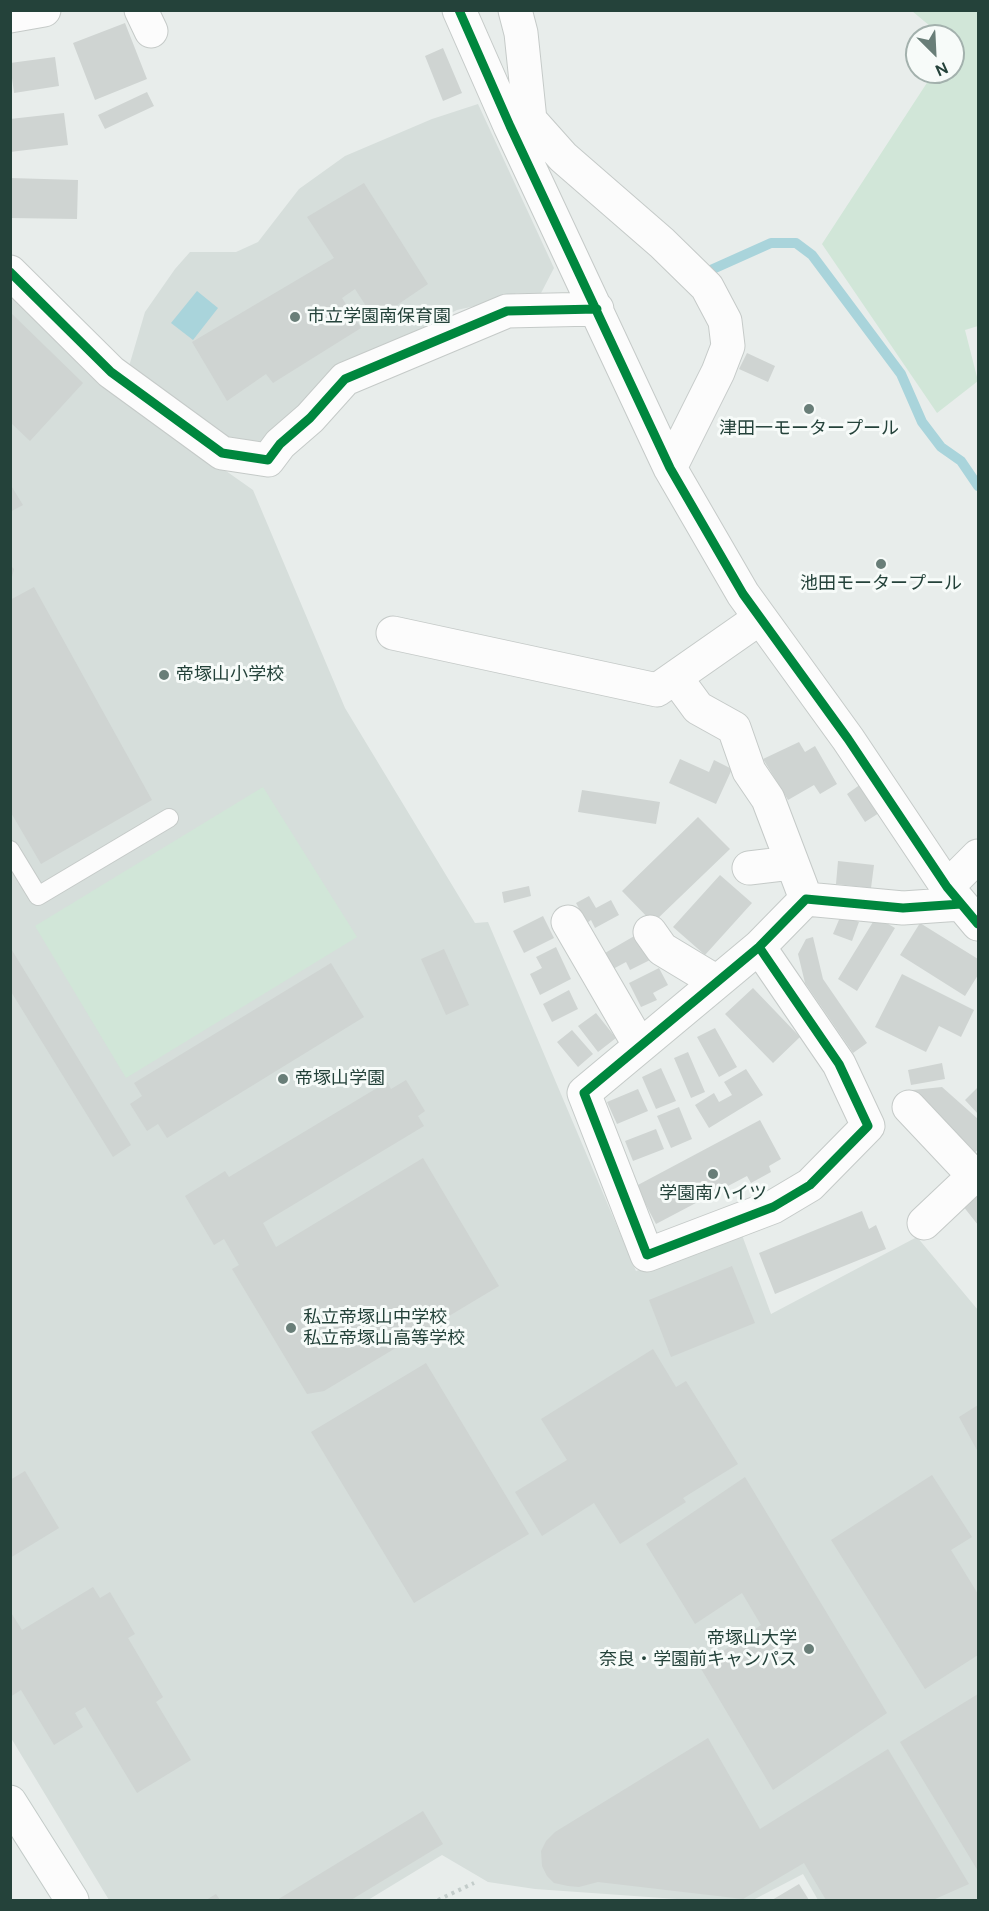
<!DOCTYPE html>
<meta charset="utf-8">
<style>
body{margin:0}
#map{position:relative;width:989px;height:1911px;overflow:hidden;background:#e8edeb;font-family:"DM Sans",sans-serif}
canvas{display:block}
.frame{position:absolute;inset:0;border:12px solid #24423a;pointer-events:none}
.north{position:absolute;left:905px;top:24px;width:60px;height:60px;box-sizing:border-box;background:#f7fbf9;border:2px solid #a3b1ad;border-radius:50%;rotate:156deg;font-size:16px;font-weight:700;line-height:24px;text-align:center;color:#24423a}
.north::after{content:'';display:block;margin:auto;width:21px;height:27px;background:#697e78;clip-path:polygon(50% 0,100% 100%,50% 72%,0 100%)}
</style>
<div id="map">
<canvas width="989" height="1911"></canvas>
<div class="frame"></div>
<div class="north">N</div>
</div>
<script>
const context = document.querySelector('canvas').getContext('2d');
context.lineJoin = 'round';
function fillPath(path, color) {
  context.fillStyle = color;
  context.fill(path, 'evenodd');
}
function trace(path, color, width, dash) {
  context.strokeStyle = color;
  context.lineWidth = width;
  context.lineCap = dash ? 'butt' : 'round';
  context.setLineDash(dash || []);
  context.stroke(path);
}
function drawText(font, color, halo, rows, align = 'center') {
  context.font = font + ' "DM Sans","Noto Sans JP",sans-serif';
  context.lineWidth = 6;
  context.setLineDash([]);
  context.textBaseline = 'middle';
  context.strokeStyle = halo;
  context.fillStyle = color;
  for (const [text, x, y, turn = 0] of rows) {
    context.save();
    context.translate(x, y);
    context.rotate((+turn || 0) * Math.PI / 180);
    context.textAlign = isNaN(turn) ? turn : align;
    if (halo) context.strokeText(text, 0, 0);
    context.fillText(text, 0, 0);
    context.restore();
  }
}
const built = new Path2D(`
 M478,104L554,268L540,295L517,293L502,300L457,310L388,345L333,367L263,446L241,448L127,373L145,312L175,269L190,252H236L258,242L299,189L345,156L432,119Z
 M11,296L114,392L253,490L345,708L475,923L488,922L636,1271L742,1235L771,1314L917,1237L978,1310V1900H818L803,1874L753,1900H691L535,1889L488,1882L442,1855L368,1900H109L11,1738Z`);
const green = new Path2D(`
 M912,11H978V326L965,330L978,381L937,413L822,244L934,72H953V36H942Z
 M263,787L357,937L126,1078L35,926Z`);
const water = new Path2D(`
 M197,291L218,308L193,340L171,323Z`);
const stream = new Path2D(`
 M701,271L704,273L771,243H796L812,255L901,374L922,422L941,447L961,461L978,486`);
const building = new Path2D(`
 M125,23L147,79L95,100L73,43Z
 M443,48L462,93L443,101L425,56Z
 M55,57L59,86L14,93L10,63Z
 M147,92L154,106L105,129L98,115Z
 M64,113L68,145L10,152V119Z
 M10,178L78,180L77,219L10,218Z
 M364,183L428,284L375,320L355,289L342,298L361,328L273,383L266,374L227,401L192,342L334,258L307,217Z
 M10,312L83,383L30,441L10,422Z
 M747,353L775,366L768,382L739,369Z
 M10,484L23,505L10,512Z
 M10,565L14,569L11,581H10Z
 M34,587L152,800L41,864L10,811V600Z
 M799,742L805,752L815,746L837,784L820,794L814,785L788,800L763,759Z
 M680,759L709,772L714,760L732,769L716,804L669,783Z
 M861,784L879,813L865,822L847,794Z
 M582,790L660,802L656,824L578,812Z
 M698,817L730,849L653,923L622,891Z
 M838,861L874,865L871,888L836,884Z
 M720,875L752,903L705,955L673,927Z
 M529,886L531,896L504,903L502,892Z
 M589,896L596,908L611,900L619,915L595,928L591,920L587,923L576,903Z
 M841,915L859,922L852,941L833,934Z
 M543,916L554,938L524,953L513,931Z
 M876,917L895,928L857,991L838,979Z
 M920,923L978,959V975L965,996L900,955Z
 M636,935L650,960L630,970L626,962L613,969L605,953Z
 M813,937L823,979L867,1043L853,1053L805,983L798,954L806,939Z
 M10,947L131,1145L113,1157L10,990Z
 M556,947L571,979L540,995L530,974L542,968L536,957Z
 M444,949L469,1005L446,1015L421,959Z
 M331,963L364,1017L167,1138L158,1124L147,1131L130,1104L142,1096L134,1083Z
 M659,968L668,985L653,993L657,1000L641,1007L629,983Z
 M902,974L974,1010L961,1037L939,1026L926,1052L875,1027Z
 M753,988L800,1037L773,1063L725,1014Z
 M569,990L578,1009L552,1022L543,1004Z
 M596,1013L616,1038L598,1052L578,1026Z
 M715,1028L737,1067L719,1077L697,1037Z
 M572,1030L593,1054L578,1067L557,1042Z
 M688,1052L705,1092L691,1098L674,1058Z
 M942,1063L945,1079L911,1085L908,1070Z
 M661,1068L676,1101L656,1109L642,1077Z
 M746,1069L763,1095L709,1128L695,1105L714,1093L719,1102L732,1095L724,1082Z
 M406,1080L425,1111L418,1116L424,1126L263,1223L276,1247L423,1158L499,1286L324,1391L307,1394L232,1269L239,1265L224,1239L214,1245L185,1196L225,1171L229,1177L387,1082L391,1089Z
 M942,1087L978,1119V1149L974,1154L903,1091Z
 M978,1087V1114L965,1100Z
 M638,1089L648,1111L617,1124L607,1102Z
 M679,1107L692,1139L671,1148L657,1116Z
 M760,1120L781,1159L769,1166L771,1172L751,1183L747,1176L656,1224L636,1186Z
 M656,1129L664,1149L633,1161L625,1141Z
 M978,1182V1225L963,1206Z
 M862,1211L869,1229L876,1225L886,1249L775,1294L759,1253Z
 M732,1266L755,1323L671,1357L649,1300Z
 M653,1349L676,1387L686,1381L738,1464L683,1498L686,1502L620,1544L594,1503L542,1536L515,1492L567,1460L541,1419Z
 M426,1363L529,1534L414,1603L311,1432Z
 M978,1405V1452L959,1417Z
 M25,1471L59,1528L10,1558V1480Z
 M932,1475L972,1537L951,1550L978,1594V1655L925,1689L831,1540Z
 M745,1477L887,1713L773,1790L700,1667L761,1625L742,1593L695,1624L646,1544Z
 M93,1587L100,1598L110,1592L135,1634L128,1638L163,1697L156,1702L191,1760L137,1793L85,1707L75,1713L83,1727L54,1745L21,1690L10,1697V1611L22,1630Z
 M978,1694V1871L900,1742Z
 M708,1738L760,1829L888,1749L969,1884L933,1900H826L804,1863L743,1899L598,1882L579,1887L568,1886L554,1883L547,1876L542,1866L541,1851L546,1841L555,1832Z
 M423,1811L443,1844L351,1900H277Z
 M799,1884L809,1900H772Z
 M216,1894L220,1900H206Z`);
const path = new Path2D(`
 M438,1900L474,1883`);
const lane = new Path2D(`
 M10,850L38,896L169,818`);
const street = new Path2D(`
 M141,10L151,31
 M459,10L510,126L670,468L743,594L848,739L947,887L978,924
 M515,10L521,33L530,120L563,157L662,243L707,287L725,321L728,346L718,372L670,468
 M10,16L44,10
 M10,272L111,372L222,453L268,460L280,444L310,418L345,379L507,311L597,309
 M393,633L657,690L760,618
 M676,678L698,708L734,728L749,771L768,799L806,899
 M749,868L791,863
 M947,887L978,856
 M568,922L640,1046
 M650,932L662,949L715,981
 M759,947L839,1064L868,1126L810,1185L773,1207L647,1255L584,1093L759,947L806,899L903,908L961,904
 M909,1107L974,1176
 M924,1223L978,1172`);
const secondary = new Path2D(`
 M10,1802L72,1900`);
const cycleway = new Path2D(`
 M459,10L510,126L670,468L743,594L848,739L947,887L978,924
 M10,272L111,372L222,453L268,460L280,444L310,418L345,379L507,311L597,309
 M759,947L839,1064L868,1126L810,1185L773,1207L647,1255L584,1093L759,947L806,899L903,908L961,904`);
const markers = [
 [295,317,6,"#697e78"],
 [809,409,6,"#697e78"],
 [881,564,6,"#697e78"],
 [164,675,6,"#697e78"],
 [283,1079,6,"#697e78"],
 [713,1174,6,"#697e78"],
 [291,1328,6,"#697e78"],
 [809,1649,6,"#697e78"]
];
const poiNames = [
 ["市立学園南保育園",307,317],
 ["津田一モータープール",809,429,"center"],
 ["池田モータープール",881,584,"center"],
 ["帝塚山小学校",176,675],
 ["帝塚山学園",295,1079],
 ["学園南ハイツ",713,1194,"center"],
 ["私立帝塚山中学校",303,1318],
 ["私立帝塚山高等学校",303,1339],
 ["帝塚山大学",797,1639,"right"],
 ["奈良・学園前キャンパス",797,1660,"right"]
];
fillPath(built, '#d6dedb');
fillPath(green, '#d1e6d8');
fillPath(water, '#a9d4db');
trace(stream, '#a9d4db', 10);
fillPath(building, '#cfd4d2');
trace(lane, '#c5cac8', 20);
trace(street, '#c5cac8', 35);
trace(secondary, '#c3cbc8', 35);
trace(path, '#c3ccca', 4, [3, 4.5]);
trace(lane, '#fcfcfc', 18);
trace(street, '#fcfcfc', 33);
trace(secondary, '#fcfcfc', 33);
trace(cycleway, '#00873e', 9);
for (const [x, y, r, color] of markers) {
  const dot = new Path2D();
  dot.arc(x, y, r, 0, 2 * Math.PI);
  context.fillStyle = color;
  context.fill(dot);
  trace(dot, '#f7fbf9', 2);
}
drawText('18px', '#24423a', '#f7fbf9', poiNames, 'left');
</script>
